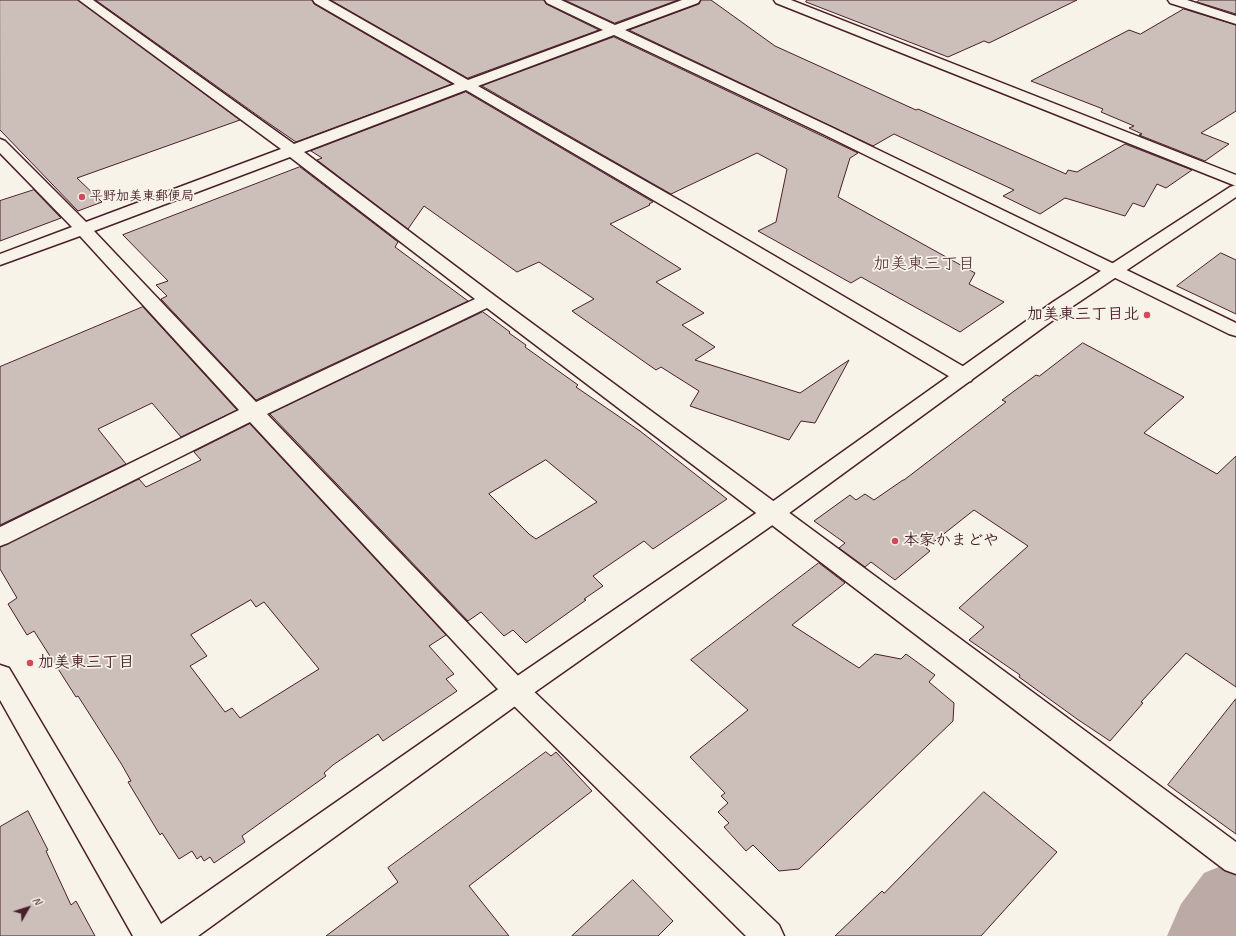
<!DOCTYPE html>
<meta charset="utf-8">
<style>
body{margin:0}
#map{position:relative;width:1236px;height:936px;overflow:hidden;background:#f7f3e8;font-family:Caveat,sans-serif}
canvas{display:block}
.north{position:absolute;left:8px;top:888px;width:40px;height:40px;-webkit-text-stroke:3px #f7f3e8;paint-order:stroke;rotate:51deg;font-size:11px;font-weight:700;line-height:16px;text-align:center;color:#4a1f2b}
.north::after{content:'';display:block;margin:auto;width:14px;height:18px;background:#4a1f2b;clip-path:polygon(50% 0,100% 100%,50% 72%,0 100%)}
</style>
<div id="map">
<canvas width="1236" height="936"></canvas>
<div class="north">N</div>
</div>
<script>
const context = document.querySelector('canvas').getContext('2d');
context.lineJoin = 'round';
function fillPath(path, color) {
  context.fillStyle = color;
  context.fill(path, 'evenodd');
}
function trace(path, color, width, dash) {
  context.strokeStyle = color;
  context.lineWidth = width;
  context.lineCap = dash ? 'butt' : 'round';
  context.setLineDash(dash || []);
  context.stroke(path);
}
function drawText(font, color, halo, rows, align = 'center') {
  context.font = font + ' Caveat,"Klee One",sans-serif';
  context.lineWidth = 3.5;
  context.setLineDash([]);
  context.textBaseline = 'middle';
  context.strokeStyle = halo;
  context.fillStyle = color;
  for (const [text, x, y, turn = 0] of rows) {
    context.save();
    context.translate(x, y);
    context.rotate((+turn || 0) * Math.PI / 180);
    context.textAlign = isNaN(turn) ? turn : align;
    if (halo) context.strokeText(text, 0, 0);
    context.fillText(text, 0, 0);
    context.restore();
  }
}
const river = new Path2D(`
 M1236,860V936H1167L1181,904L1204,873Z`);
const building = new Path2D(`
 M0,0H78L240,120L77,178L102,202L78,211L0,130Z
 M96,0H312L314,4L452,84L296,142L264,120Z
 M331,0H544L546,4L599,30L468,78Z
 M565,0H678L615,23Z
 M701,0H711L775,46L916,110L918,109L1066,174L1068,170L1077,172L1125,144L1192,170L1166,188L1157,184L1144,207L1133,203L1125,216L1065,198L1040,214L1003,196L1014,190L894,134L873,146L629,30L699,4Z
 M807,0H1077L989,43L984,41L948,57L806,2Z
 M1200,0H1236V14L1197,2Z
 M1184,9L1236,25V111L1201,133L1229,144L1205,161L1139,135L1142,134L1129,128L1134,126L1101,112L1103,109L1031,81L1129,30L1140,34Z
 M614,37L858,153L850,158L838,197L975,273L969,284L1004,302L960,332L861,277L851,283L758,231L776,222L787,169L757,153L671,194L482,86Z
 M466,92L653,202L649,204L650,205L610,224L681,269L656,282L704,313L682,325L715,347L695,360L800,393L849,360L815,423L801,421L789,440L690,406L699,391L661,367L656,370L572,311L594,299L539,262L517,272L424,206L408,229L317,160L322,158L311,151Z
 M300,167L398,242L395,247L468,301L256,400L161,299L167,296L156,285L168,281L123,235Z
 M34,190L61,218L0,241V201Z
 M1221,253L1236,260V314L1177,286Z
 M143,307L237,410L181,437L152,403L98,429L126,464L0,525V367Z
 M483,312L510,332L509,333L526,345L525,347L578,385L576,387L640,431L727,499L653,549L644,541L593,576L603,586L584,599L586,600L526,643L513,630L504,636L481,612L468,621L270,414ZM546,460L597,502L536,539L529,534L489,494Z
 M1083,343L1184,397L1144,433L1217,474L1236,456V687L1186,653L1141,702L1143,703L1110,741L1077,719L1019,677L1020,675L969,640L984,627L959,608L1028,546L974,510L926,548L930,551L895,580L871,562L865,567L839,548L845,543L814,521L850,495L856,500L865,494L874,500L903,480H904L1006,402L1002,400L1036,375L1039,376Z
 M250,424L446,635L429,646L454,674L446,679L457,691L383,741L378,734L333,765L324,773L326,776L242,836L245,842L214,863L210,857L204,861L201,856L197,859L192,851L179,859L162,833L160,835L128,782L131,781L122,765L78,696L76,697L34,631L27,635L8,604L17,598L0,569V547L139,479L146,487L201,460L194,452ZM251,600L256,607L264,602L319,669L240,718L232,708L225,712L190,666L207,656L191,635Z
 M819,563L845,583L792,625L859,668L875,654L901,659L906,654L935,675L929,682L954,703L953,721L799,869L779,871L753,845L746,851L724,827L729,823L718,812L728,803L721,796L725,793L690,757L748,710L691,660Z
 M1236,699V834L1168,785Z
 M546,752L551,756L556,752L592,791L469,886L509,936H326L398,882L388,868Z
 M984,792L1057,852L981,936H835L882,891L884,893Z
 M28,811L48,850L46,851L71,905L76,901L95,936H0V827Z
 M633,880L673,921L658,936H572Z`);
const street = new Path2D(`
 M79,0H93L294,144L455,84L315,3L313,0H328L468,80L603,30L547,3L545,0H561L615,25L682,0H700L698,3L625,30L833,128L1236,323V336L1229,334L823,134L614,35L478,86L684,203L971,371L974,376L971,381L964,383L957,381L672,211L466,90L304,152L495,296L1236,842V874L1225,870L487,308L267,414L525,683L779,925L784,936H746L507,699L250,422L8,543L0,546V527L239,410L80,236L0,265V254L72,227L0,153V139L5,141L86,222L281,149ZM290,157L475,299L256,402L94,231Z
 M774,0H791L1236,175V186L776,3Z
 M1168,0H1187L1236,16V24L1170,3Z`);
const secondary = new Path2D(`
 M1236,185V197L1067,310L781,519L525,699L198,936H133L0,700V665L9,668L161,924L507,683L765,507L1053,302L1230,187Z`);
const markers = [
 [82,197,4,"#d1495b"],
 [1147,315,4,"#d1495b"],
 [895,541,4,"#d1495b"],
 [30,663,4,"#d1495b"]
];
const farPoinames = [
 ["平野加美東郵便局",90,197]
];
const poiNames = [
 ["加美東三丁目北",1139,315,"right"],
 ["本家かまどや",903,541],
 ["加美東三丁目",38,663]
];
const neighbourhoodNames = [
 ["加美東三丁目",924,265]
];
fillPath(river, '#bcaaa7');
fillPath(building, '#ccbfb9');
trace(building, '#4a1f2b', 1);
trace(street, '#4a1f2b', 3);
trace(secondary, '#4a1f2b', 3);
fillPath(street, '#f7f3e8');
fillPath(secondary, '#f7f3e8');
for (const [x, y, r, color] of markers) {
  const dot = new Path2D();
  dot.arc(x, y, r, 0, 2 * Math.PI);
  context.fillStyle = color;
  context.fill(dot);
  trace(dot, '#f7f3e8', 1.5);
}
drawText('bold 13px', '#4a1f2b', '#f7f3e8', farPoinames, 'left');
drawText('bold 16px', '#4a1f2b', '#f7f3e8', poiNames, 'left');
drawText('17px', '#4a1f2b', '#f7f3e8', neighbourhoodNames);
</script>
